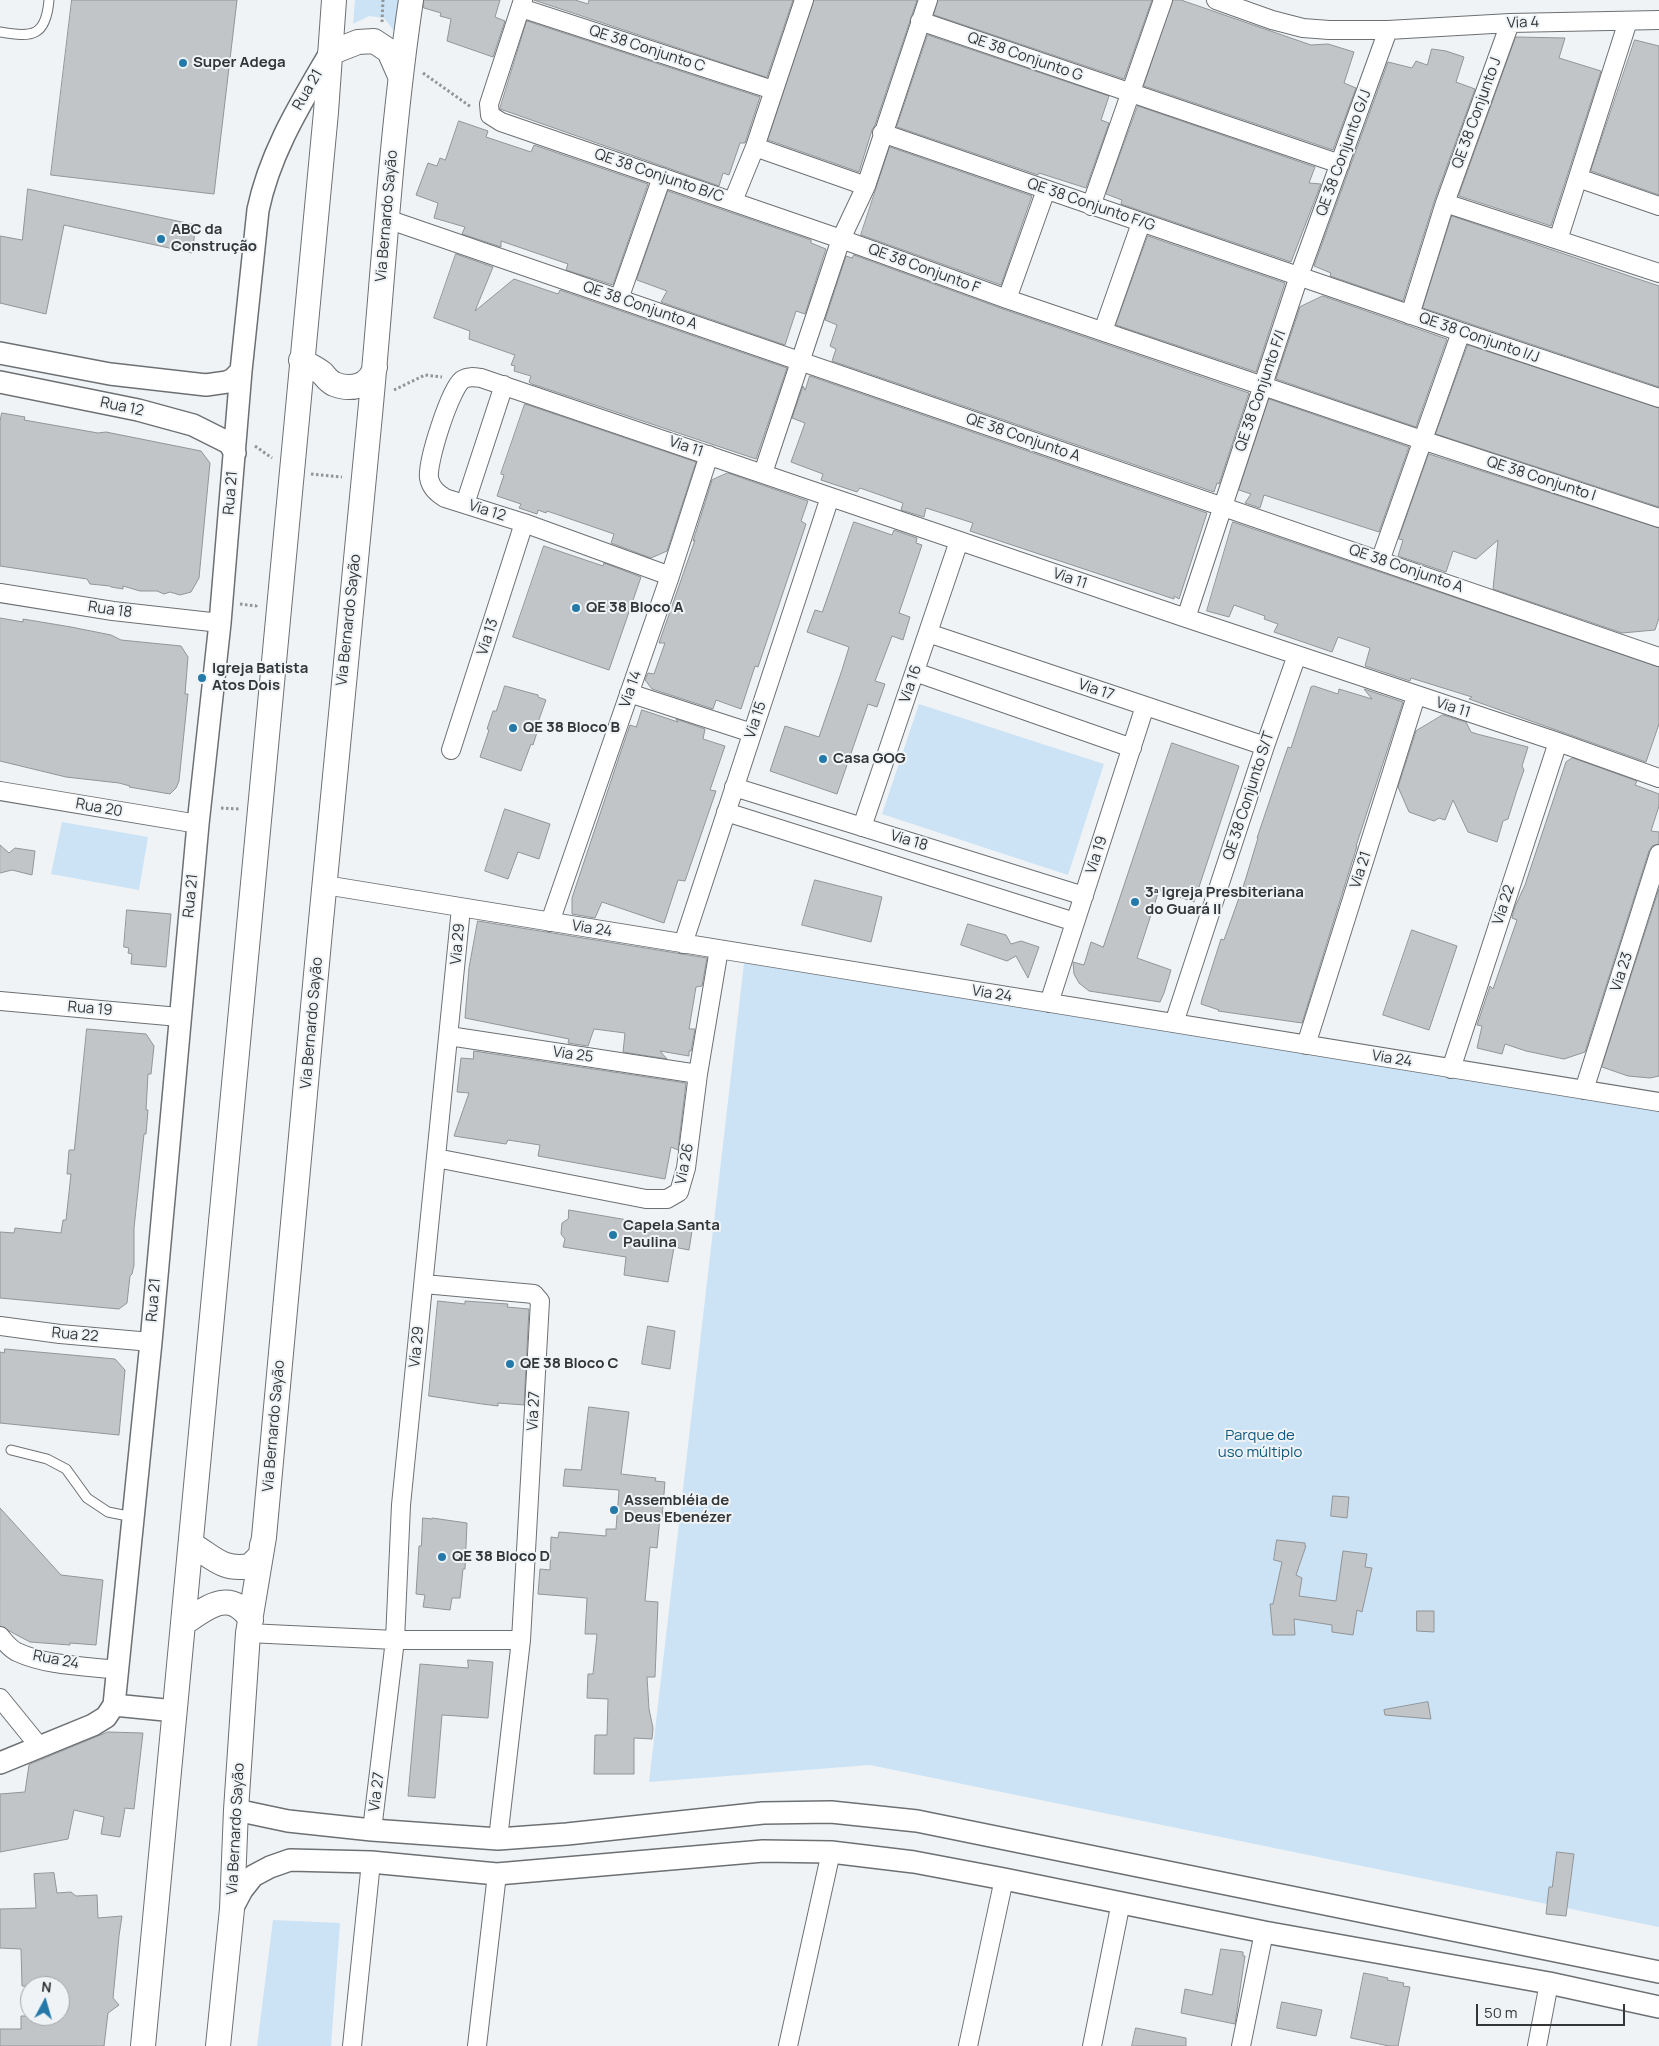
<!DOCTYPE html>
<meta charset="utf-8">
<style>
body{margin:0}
#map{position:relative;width:1659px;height:2046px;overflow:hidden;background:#eff3f6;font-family:Manrope,sans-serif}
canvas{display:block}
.north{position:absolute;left:20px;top:1976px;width:50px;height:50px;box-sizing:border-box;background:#eff3f6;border:1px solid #a4a7a9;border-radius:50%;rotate:6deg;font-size:14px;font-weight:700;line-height:20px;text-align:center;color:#333536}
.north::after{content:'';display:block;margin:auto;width:18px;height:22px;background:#2579a9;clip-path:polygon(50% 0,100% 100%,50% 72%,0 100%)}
.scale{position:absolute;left:1476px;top:2004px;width:149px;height:22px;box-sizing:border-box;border:2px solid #333536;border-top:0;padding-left:6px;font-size:15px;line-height:18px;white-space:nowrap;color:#333536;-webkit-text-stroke:4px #eff3f6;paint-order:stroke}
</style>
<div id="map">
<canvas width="1659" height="2046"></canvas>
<div class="north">N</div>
<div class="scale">50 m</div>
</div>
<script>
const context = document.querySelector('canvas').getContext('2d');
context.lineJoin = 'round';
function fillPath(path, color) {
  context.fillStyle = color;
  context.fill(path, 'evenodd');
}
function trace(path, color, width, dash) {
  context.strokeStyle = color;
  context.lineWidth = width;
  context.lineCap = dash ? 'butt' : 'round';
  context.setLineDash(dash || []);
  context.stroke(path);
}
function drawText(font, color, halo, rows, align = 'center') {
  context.font = font + ' Manrope,sans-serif';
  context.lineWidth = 4;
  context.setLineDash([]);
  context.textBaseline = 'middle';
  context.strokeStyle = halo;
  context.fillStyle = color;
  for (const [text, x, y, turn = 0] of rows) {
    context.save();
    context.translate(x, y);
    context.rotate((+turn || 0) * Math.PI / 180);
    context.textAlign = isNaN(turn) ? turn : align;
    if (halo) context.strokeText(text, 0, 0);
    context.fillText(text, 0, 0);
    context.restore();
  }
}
const green = new Path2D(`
 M355,0H400L398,36L384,18L369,16L353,24Z
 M919,704L1104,764L1068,875L882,814Z
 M62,822L148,837L139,890L51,874Z
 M744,963L1659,1111V1927L870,1765L649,1782Z
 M273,1920L340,1923L331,2046H257Z`);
const building = new Path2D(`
 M72,0H237L214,194L51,175Z
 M424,0H500L495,17L505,21L493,57L447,41L451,19L440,16L441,13L424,8Z
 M534,0H575L588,4L589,0H793L767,77Z
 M814,0H917L875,125L872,130L859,172L768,140Z
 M938,0H1152L1124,79L934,15Z
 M1173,0H1181L1311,45L1328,44L1354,52L1344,83L1356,88L1333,150L1144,86Z
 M527,21L760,97L745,143H740L729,175L723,173L719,186L500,109Z
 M928,35L1109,96L1101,120L1109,123L1086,188L1039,173L1038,175L897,127Z
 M1516,37L1565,38L1559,58L1601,71L1551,226L1459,196Z
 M1635,40L1659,46V195L1591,171Z
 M1432,49L1446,51L1464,57L1456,82L1475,89L1435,199L1403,301L1330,276L1331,273L1314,266L1388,62L1412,68L1416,61L1427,65Z
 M1138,106L1315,167L1309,183L1321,184L1291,262L1121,204L1122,200L1106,194Z
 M459,121L488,131L486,137L531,152L534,145L648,184L613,285L566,270L568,264L501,241V247L462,234L465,227L434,218L438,203L416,195L428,163L437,166L440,158L445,160Z
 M890,147L1032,196L1001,285L861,235Z
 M28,189L196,225L192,253L64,225L46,314L0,303V236L22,240Z
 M668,191L811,240V243L826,249L805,314L796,311L785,345L661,302L667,291L637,280Z
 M1452,216L1659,286V387L1423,308Z
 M1148,236L1285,283L1256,372L1116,325Z
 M456,254L493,267L475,311L514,279L558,294L560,290L787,368L756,459L532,384L529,382L531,376L514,371L515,366L511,365L515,355L469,339L470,331L434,318Z
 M854,255L1003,309L1249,393L1219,484L1217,483L1214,492L832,361L836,349L830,346L837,325L825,320L846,256L852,258Z
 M1323,296L1447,339L1416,427L1276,379L1300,307Z
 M1468,345L1659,408V507L1436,434Z
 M810,376L1207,513L1179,599L1174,596V599L970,531L973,523L926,508L924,517L901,510L903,503L860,488L857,492L821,480L823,474L791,462L805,423L792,418L803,386L805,390Z
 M1269,399L1409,447L1379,532L1264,495L1260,508L1245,503L1251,494L1239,490Z
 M525,404L696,462L667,551L651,558L611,543L614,534L547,511L546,513L538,510L537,514L519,508L521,504L497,496L504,475L501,474Z
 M2,413L25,417L24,420L98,433L106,432L201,451L210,463L199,578L191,592L180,595L170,592L164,594L157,591H140L123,586V589L111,587L110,586L90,584L87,579L0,566V422Z
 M1429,454L1659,528V618L1655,630L1622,633L1493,589L1498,540L1476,559L1453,551L1446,572L1398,556L1403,540L1399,539Z
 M728,473L808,501L801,521L806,524L799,545L758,667L755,666L741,709L716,700L713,709L652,689L645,680L648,673L654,674L665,643H659L695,540L693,541L712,480Z
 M854,522L892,535L894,530L917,538L916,543L922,545L899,613L910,617L903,640L892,636L875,681L885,684L877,707L868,704L837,794L770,771L785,726L819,737L842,670L849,647L807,632L815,610L822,612Z
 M1233,522L1659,667V724L1646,762L1469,699L1472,697L1411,678L1410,681L1365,666L1370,648L1338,637L1332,652L1274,632L1278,624L1264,619L1265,616L1234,605L1229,617L1207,611Z
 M544,546L603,566L604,563L641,577L609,670L513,637Z
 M0,618L23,622V619L71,627L111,635L121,640L181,646L188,657L185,694H188L179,781L176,788L170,794L129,787L130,786L119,783L66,777L0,761Z
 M505,686L538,695V697L546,700L537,725L539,726L533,745L531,744L521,771L480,757L489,730L487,729L493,711H496Z
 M1314,686L1338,694L1339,689L1372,699L1364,689L1403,702L1356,846H1357L1302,1023L1218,1011L1219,1010L1201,1004L1202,999L1221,939L1224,940L1245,881L1258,838H1257L1280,770L1288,747L1291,748L1311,687Z
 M642,710L678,722L676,719L705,729L703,739L725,746L710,790L716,791L693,858L685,881L678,880L664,923L602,902L595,918L572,914V898L619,757L630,725L636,727Z
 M1443,715L1466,722L1471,732L1477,734L1528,747L1522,766L1524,770L1517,790L1508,819L1503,821L1497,842L1468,832L1453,800L1445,820L1439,818L1434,821L1409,812L1398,787L1416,731Z
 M1172,743L1239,766L1194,902L1159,890L1137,958L1171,970L1164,993L1160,1002L1089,991L1079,983L1074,974L1073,962L1084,965L1091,942L1103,947Z
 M1573,758L1637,781L1635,785L1659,794V806L1651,831L1659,832V844L1652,846L1649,851L1585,1052L1564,1059L1526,1051L1505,1044L1502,1054L1477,1048L1482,1026L1477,1025L1490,986L1493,989L1517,920L1512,918L1514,909L1525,885L1566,762Z
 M505,809L550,824L539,859L518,852L508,879L485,871Z
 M0,845L9,853L15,848L35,851L32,875L12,870L0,873Z
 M815,880L882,897L871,942L802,925Z
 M1659,889V1076L1650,1078L1628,1076L1602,1067Z
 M127,910L171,914L166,967L131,964L132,954L128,953L129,948L124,947Z
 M478,921L707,958L702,986L696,987L689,1029H695L691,1051H689V1056L660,1051L667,1059L623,1052L625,1033L594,1029L588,1046L568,1043L569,1039L465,1018L469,968Z
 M968,924L1006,935L1011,944L1021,941L1039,947L1028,978L1016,956L1007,961L961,945Z
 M1412,930L1457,946L1429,1030L1383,1015Z
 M87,1029L146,1034L154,1046L151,1074H148L146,1110H148L146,1134H144L134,1228V1265L132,1274L130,1276L127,1303L119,1309L0,1298V1232L14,1233L15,1228L61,1233L63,1220H66L71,1174H67L69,1150H74Z
 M474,1051L686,1083L678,1150L671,1147L665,1179L538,1156L540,1145L508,1140L506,1144L454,1136L469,1093L457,1092L461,1058L473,1059Z
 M569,1210L692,1231L689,1250L674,1247L668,1282L624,1275L626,1257L563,1247L565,1239L561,1234L562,1223L568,1219Z
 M438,1301L465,1304V1301L508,1304L507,1307L529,1309L524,1405L498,1403V1406L482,1404L429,1396Z
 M648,1326L675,1331L670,1369L642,1364Z
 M5,1349L115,1359L125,1370L119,1435L0,1423V1352L4,1353Z
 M589,1407L629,1412L621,1474L656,1478L655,1481L665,1482L662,1517H660L657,1548L650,1547L645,1601L658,1602L655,1677H647L649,1709L653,1728L652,1739L634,1738V1774H594L595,1735H607L608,1699L587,1698L588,1674H593L597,1634H585L587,1598L538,1594L540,1569L550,1570L551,1537L558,1538L559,1532L606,1536V1529H616L619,1490L563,1486L565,1469L581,1470Z
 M1333,1496L1349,1497L1347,1518L1331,1516Z
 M0,1508L61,1575L103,1580L96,1645L70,1643V1645L30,1642L0,1626Z
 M423,1518L432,1519V1518L467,1523L465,1569H463L460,1598H452L450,1610L423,1607L425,1595L416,1594L419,1546H421Z
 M1277,1540L1305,1543V1546H1306L1296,1575L1302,1578L1299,1596L1336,1601L1343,1551L1367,1554L1365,1567L1372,1568L1362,1612L1357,1610L1353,1635L1332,1632V1625L1294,1619L1295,1635H1273L1270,1604H1273L1282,1562L1274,1560Z
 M1417,1611H1434V1632L1417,1631Z
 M468,1660L493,1662L488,1718L442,1715L435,1798L408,1796L420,1664L468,1668Z
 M1428,1702L1431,1719L1385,1715L1384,1710Z
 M108,1732L143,1733L134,1809L125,1808L120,1837L101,1834L104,1817L74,1810L68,1839L0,1852V1794L25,1792L29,1765Z
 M1557,1852L1574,1854L1566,1916L1546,1914L1549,1887H1552Z
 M54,1873L57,1893L71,1892L76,1896L97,1895L98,1918L122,1916L119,1936L113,1998L119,2005L108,2013L104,2046H0V2029H21V2016H60V1986H22L21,1949L0,1948V1909L36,1908L34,1874Z
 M1221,1949L1243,1952V1956H1245L1235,2024L1181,2013L1185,1989L1212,1995Z
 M1364,1973L1388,1978L1387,1980L1404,1983L1403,1986L1410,1987L1398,2046H1389L1351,2038Z
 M1282,2002L1322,2010L1316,2036L1277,2028Z
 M1136,2028L1186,2038V2046H1132Z`);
const path = new Path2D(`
 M382,22L383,0
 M423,73L471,107
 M394,390L425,375L442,377
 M255,446L272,458
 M311,474L342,477
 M240,604L256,606L258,603
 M221,808L239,809`);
const service = new Path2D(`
 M0,32C33,38 46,36 49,0
 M11,1450L47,1459L66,1469L87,1498L108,1512L133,1517`);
const minor = new Path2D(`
 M523,0L489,104L490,115L501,122L841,239L1007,299L1422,440L1659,518
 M1216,0L1272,20L1303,28L1329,30H1388L1510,23L1659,20
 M521,8L773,90
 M920,21L1340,164
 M882,133L1461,332L1659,398
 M755,147L866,186
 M1578,178L1659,206
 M733,201L755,147L804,0
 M1445,203L1659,273
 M1091,206L1163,0
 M387,219L1659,657
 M1558,240L1628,21
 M619,299L662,177
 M1007,299L1046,190
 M1410,315L1445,203L1510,23
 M1103,331L1141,223
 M763,473L841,239L866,186L928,0
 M465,504L504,385
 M1380,561L1461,332
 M670,576L524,523L445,498C437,493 431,488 429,478C427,461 450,390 462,380C468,376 474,377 481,378L1186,618L1558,742L1659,778
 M0,593L113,611L220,623
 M1186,618L1299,276L1388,30
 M928,633L1265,746
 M915,672L1132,748
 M629,693L752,733
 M451,750L524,523
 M734,787L1084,896
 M0,791L198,824
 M726,812L1075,922
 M862,827L959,541
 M325,885L1659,1102
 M550,922L670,576L709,455
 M683,944L830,497
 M0,1001L179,1017
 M1049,1003L1145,706
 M1174,1023L1265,746L1297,655
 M449,1036L698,1074
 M1306,1045L1416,696
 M1451,1069L1558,742
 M1584,1090L1659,854
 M436,1158L646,1199H667L679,1192L686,1168L698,1074L719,949
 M424,1284L534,1294L540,1301L521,1640L498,1839
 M0,1326L60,1334L151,1342
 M248,1633L395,1640H521
 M0,1636C5,1642 10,1649 17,1652C47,1666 85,1666 118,1670
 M0,1698L39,1746
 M372,1830L395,1640L401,1505L461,908
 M352,2046L371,1862
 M477,2046L497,1874
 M788,2046L831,1852
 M968,2046L1004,1879
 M1092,2046L1121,1902
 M1241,2046L1264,1932
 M1537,2046L1549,1983`);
const tertiary = new Path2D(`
 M0,353L110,374L206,385L227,382L233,379L241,371
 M0,382L138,410L193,425L229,443L235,453
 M114,1705L175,1711
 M0,1763L93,1725L106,1717L114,1705L151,1342L198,824L220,623L241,371L258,210C270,152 301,103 330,53
 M236,1810L288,1821L372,1830L498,1839L567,1834L763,1813L831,1812L917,1821L1659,1972
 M232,1909L242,1890L253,1876L270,1867L290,1860L371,1862L497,1874L763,1851L831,1852L914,1862L1004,1879L1264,1932L1549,1983L1659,2007`);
const secondary = new Path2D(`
 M330,53L358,42L374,41L389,51L400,76
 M301,360C308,365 316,368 322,373C326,377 328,381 334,384C352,391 370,386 375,367
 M191,1544C213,1557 222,1571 250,1566L261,1555L262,1545
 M183,1624C206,1608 230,1587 251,1620
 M143,2046L326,112L334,0
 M218,2046L232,1909L236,1810L248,1633L264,1537C299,1167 331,795 369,425C383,283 390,141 411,0`);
const markers = [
 [183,63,5,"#2579a9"],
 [161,239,5,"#2579a9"],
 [576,608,5,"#2579a9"],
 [202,678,5,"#2579a9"],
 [513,728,5,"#2579a9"],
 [823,759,5,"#2579a9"],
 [1135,902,5,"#2579a9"],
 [613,1235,5,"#2579a9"],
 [510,1364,5,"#2579a9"],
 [614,1510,5,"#2579a9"],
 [442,1557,5,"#2579a9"]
];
const streetNames = [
 ["Via 4",1523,23,-2],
 ["QE 38 Conjunto C",647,49,18],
 ["QE 38 Conjunto G",1025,57,19],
 ["Rua 21",308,90,-60],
 ["QE 38 Conjunto J",1477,113,-70],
 ["QE 38 Conjunto G/J",1344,153,-70],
 ["QE 38 Conjunto B/C",659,176,19],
 ["QE 38 Conjunto F/G",1091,205,19],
 ["Via Bernardo Sayão",387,216,-85],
 ["QE 38 Conjunto F",924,269,20],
 ["QE 38 Conjunto A",640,306,19],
 ["QE 38 Conjunto I/J",1479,338,19],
 ["QE 38 Conjunto F/I",1261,391,-71],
 ["Rua 12",122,407,12],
 ["QE 38 Conjunto A",1023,438,19],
 ["Via 11",686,447,19],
 ["QE 38 Conjunto I",1541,479,18],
 ["Rua 21",231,493,-85],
 ["Via 12",487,511,18],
 ["QE 38 Conjunto A",1406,569,19],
 ["Via 11",1070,579,19],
 ["Rua 18",110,610,8],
 ["Via Bernardo Sayão",349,620,-84],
 ["Via 13",488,637,-72],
 ["Via 16",911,684,-71],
 ["Via 14",631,689,-71],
 ["Via 17",1096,690,19],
 ["Via 11",1453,708,18],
 ["Via 15",756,720,-72],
 ["QE 38 Conjunto S/T",1249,796,-72],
 ["Rua 20",99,808,10],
 ["Via 18",909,841,17],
 ["Via 19",1097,855,-72],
 ["Via 21",1361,870,-72],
 ["Rua 21",191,896,-84],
 ["Via 22",1504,905,-72],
 ["Via 24",592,929,9],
 ["Via 29",458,944,-85],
 ["Via 23",1622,972,-72],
 ["Via 24",992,994,9],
 ["Rua 19",90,1009,5],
 ["Via Bernardo Sayão",312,1023,-85],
 ["Via 25",573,1055,8],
 ["Via 24",1392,1059,9],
 ["Via 26",685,1164,-79],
 ["Rua 21",154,1300,-85],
 ["Rua 22",75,1335,5],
 ["Via 29",417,1347,-84],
 ["Via 27",534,1411,-87],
 ["Via Bernardo Sayão",274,1426,-85],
 ["Rua 24",56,1660,11],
 ["Via 27",377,1792,-83],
 ["Via Bernardo Sayão",236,1829,-87]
];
const poiNames = [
 ["Super Adega",193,63],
 ["ABC da",171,230],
 ["Construção",171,247],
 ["QE 38 Bloco A",586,608],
 ["Igreja Batista",212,669],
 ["Atos Dois",212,686],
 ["QE 38 Bloco B",523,728],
 ["Casa GOG",833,759],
 ["3ª Igreja Presbiteriana",1145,893],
 ["do Guará II",1145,910],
 ["Capela Santa",623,1226],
 ["Paulina",623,1243],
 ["QE 38 Bloco C",520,1364],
 ["Assembléia de",624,1501],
 ["Deus Ebenézer",624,1518],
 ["QE 38 Bloco D",452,1557]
];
const parkNames = [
 ["Parque de",1260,1436],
 ["uso múltiplo",1260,1453]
];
fillPath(green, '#cbe3f5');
fillPath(building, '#c1c5c7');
trace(building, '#929598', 1);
trace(service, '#6d7073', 11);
trace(minor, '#6d7073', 20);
trace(tertiary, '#6d7073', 24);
trace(secondary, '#6d7073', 26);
trace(path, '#929597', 3, [2.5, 2.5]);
trace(service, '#fff', 9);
trace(minor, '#fff', 18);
trace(tertiary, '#fff', 21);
trace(secondary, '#fff', 24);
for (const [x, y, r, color] of markers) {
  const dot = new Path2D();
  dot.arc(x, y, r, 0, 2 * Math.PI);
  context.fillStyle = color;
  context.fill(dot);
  trace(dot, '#eff3f6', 2);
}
drawText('15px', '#333536', '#eff3f6', streetNames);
drawText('bold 15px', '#333536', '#eff3f6', poiNames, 'left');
drawText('15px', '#0e587f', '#eff3f6', parkNames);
</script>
